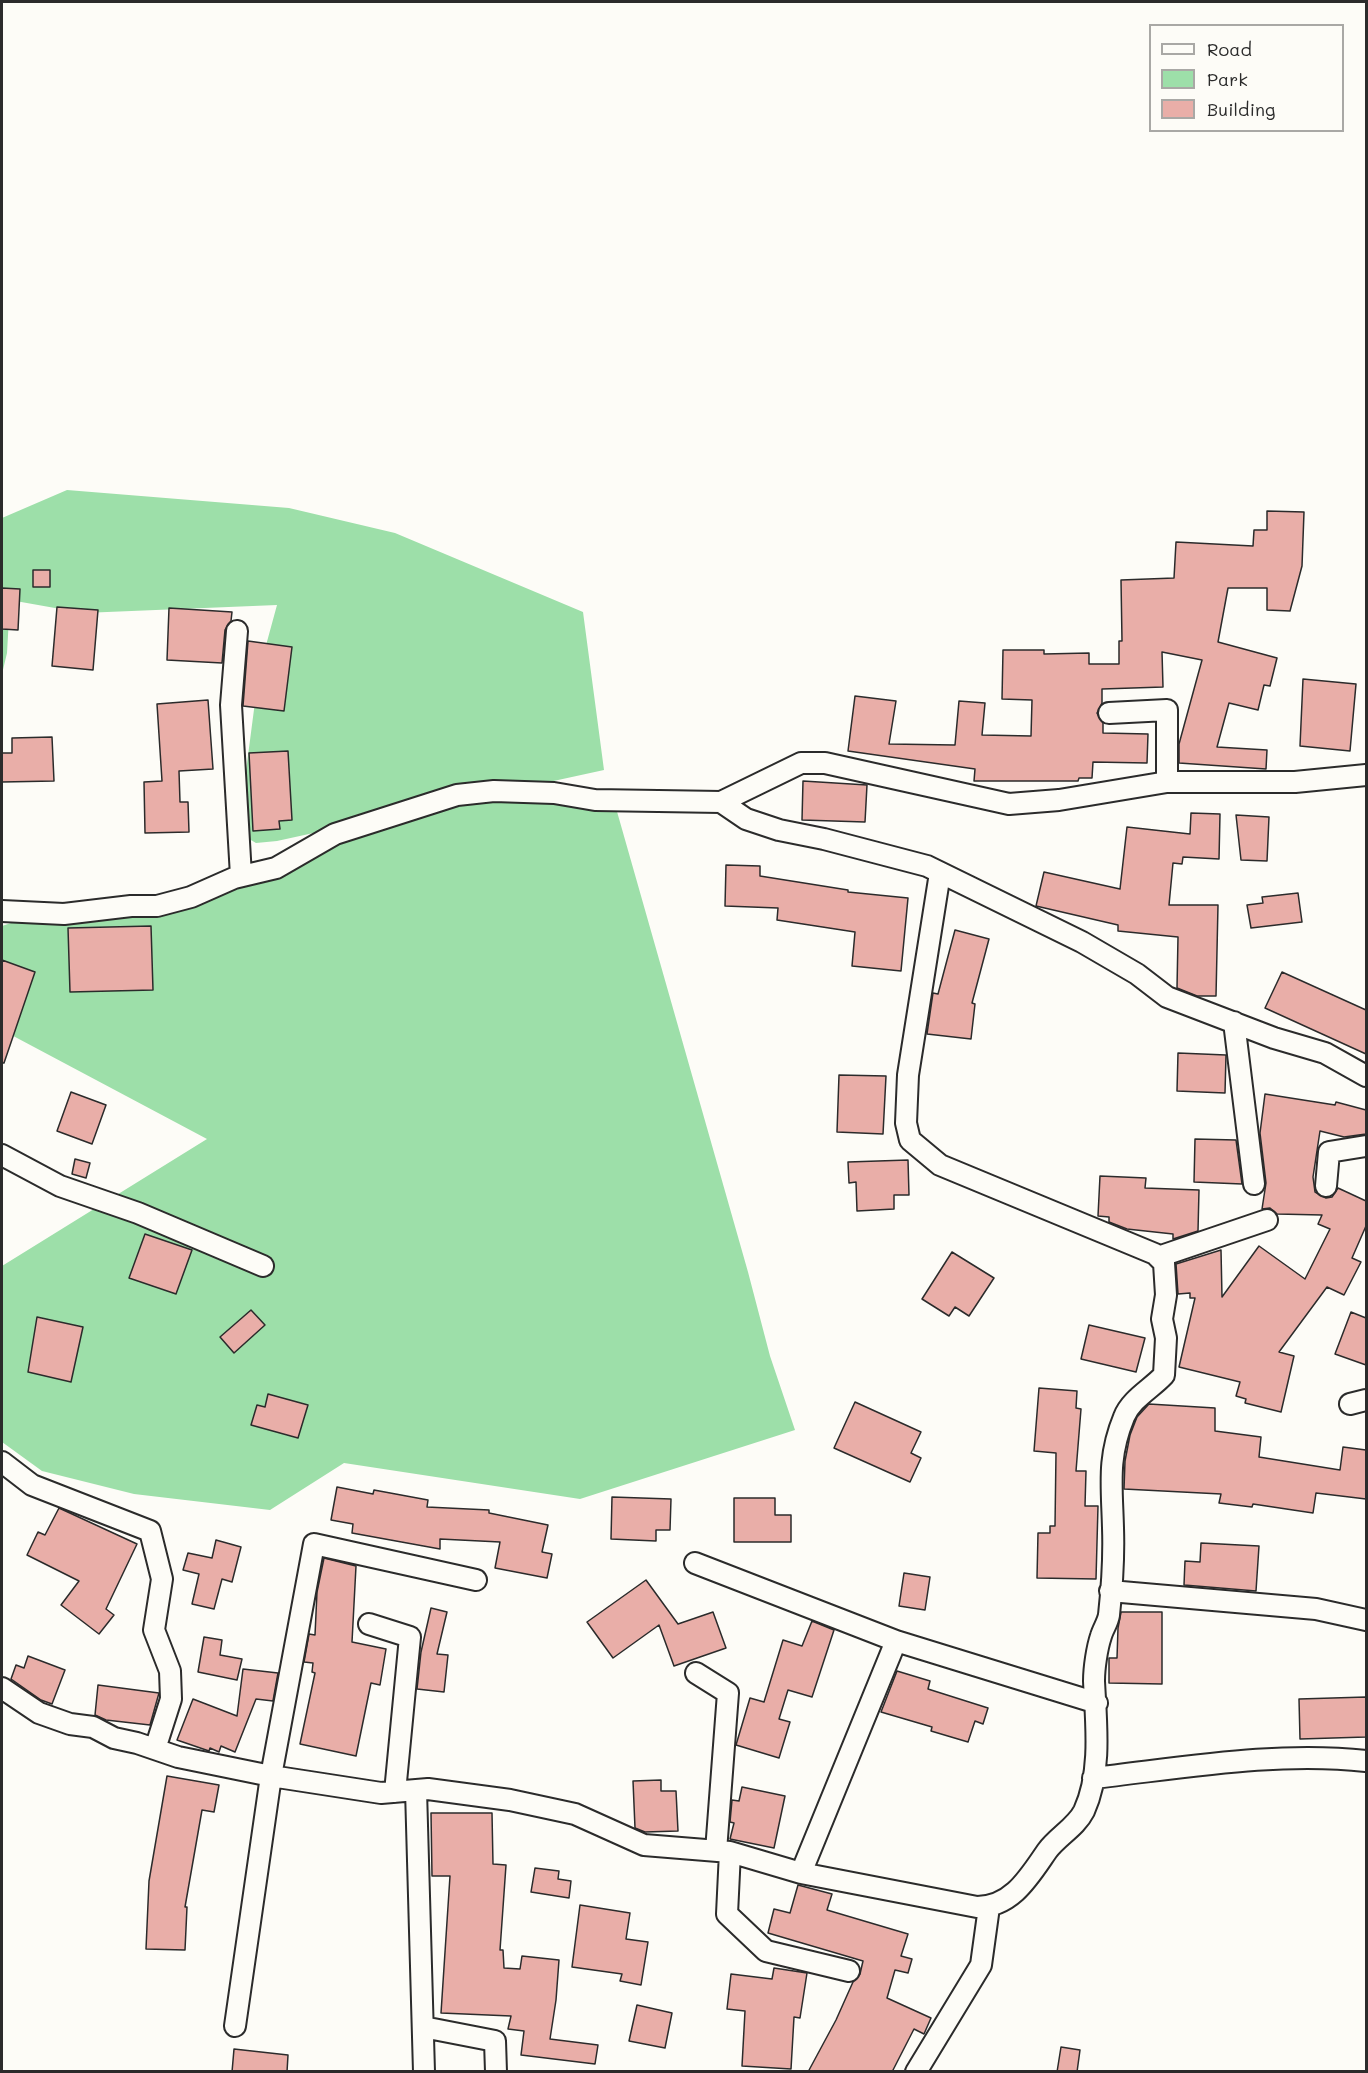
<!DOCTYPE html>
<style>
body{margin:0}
#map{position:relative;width:1368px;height:2073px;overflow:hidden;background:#fdfcf7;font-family:Mali,sans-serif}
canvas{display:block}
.frame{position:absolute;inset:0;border:3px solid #2b2b2b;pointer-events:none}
.legend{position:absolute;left:1149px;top:24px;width:195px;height:108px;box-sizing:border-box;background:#fdfcf7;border:2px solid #a9a8a5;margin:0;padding:8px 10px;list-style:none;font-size:18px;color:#2b2b2b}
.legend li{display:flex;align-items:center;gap:12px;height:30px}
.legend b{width:30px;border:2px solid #a9a8a5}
</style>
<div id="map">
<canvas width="1368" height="2073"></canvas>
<div class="frame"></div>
<ul class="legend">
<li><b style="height:8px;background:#fdfcf7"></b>Road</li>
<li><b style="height:16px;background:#9ddfa9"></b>Park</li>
<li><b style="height:16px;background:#e9aea8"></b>Building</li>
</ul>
</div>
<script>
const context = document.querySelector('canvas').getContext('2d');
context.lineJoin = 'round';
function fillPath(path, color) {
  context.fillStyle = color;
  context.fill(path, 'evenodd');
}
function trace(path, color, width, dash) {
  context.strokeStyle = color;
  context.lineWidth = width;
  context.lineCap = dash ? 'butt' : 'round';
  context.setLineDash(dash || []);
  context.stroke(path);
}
const green = new Path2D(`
 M67,490L289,508L395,533L583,612L604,770L503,792L614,801L748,1272L770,1356L795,1430L580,1499L344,1463L270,1510L134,1494L42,1471L2,1442V1266L207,1139L2,1030V926L38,914L157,906L391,816L277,841L256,843L244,836L246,771L259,671L277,605L83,613L10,600L7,653L2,674V518Z`);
const building = new Path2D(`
 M1267,511L1304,512L1302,566L1290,611L1267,610V588H1228L1218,642L1277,658L1270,686L1264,685L1258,710L1229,703L1217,747L1267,750L1266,769L1179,763V744L1202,660L1162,652L1163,687L1102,689V703L1097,713L1103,723V733L1148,734L1147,763L1093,762L1092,778H1079L1078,781H974L975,769L848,751L855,696L896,701L889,744L955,745L959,701L985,703L982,735L1031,736L1032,700L1002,699L1003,650H1044V654L1089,653V664H1119V641H1122L1121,580L1174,578L1176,542L1253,546L1254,530H1267Z
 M33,570H50V587H33Z
 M2,588L20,589L18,630L2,629Z
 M57,607L98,610L93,670L52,666Z
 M169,608L232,612L231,621L225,630L222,663L167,660Z
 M248,641L292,647L284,711L243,706Z
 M1303,679L1356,684L1350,751L1300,746Z
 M208,700L213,769L179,771L180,802H188L189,832L145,833L144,782L162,781L157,704Z
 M52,737L54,781L2,782V753H12V738Z
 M288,751L292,820L279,821L280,829L253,831L249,753Z
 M803,781L867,785L865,822L802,820Z
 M1191,813L1220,814L1219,859L1183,857L1182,864L1173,863L1169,905H1218L1216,996H1197L1177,988L1178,937L1118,931V925L1036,906L1044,872L1120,889L1127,827L1190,834Z
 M1236,815L1269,817L1267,861L1241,860Z
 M726,865L760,866V876L848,890V892L908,898L901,971L852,966L855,932L777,920L778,908L725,906Z
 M1298,893L1302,922L1251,928L1247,905L1263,903L1262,897Z
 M151,926L153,990L70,992L68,928Z
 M955,930L989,939L972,1003L975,1004L971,1039L927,1034L933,993L938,994Z
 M2,960L35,972L4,1063H2Z
 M1282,972L1366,1010V1054L1265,1008Z
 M1178,1053L1226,1055L1225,1093L1177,1091Z
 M839,1075L886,1076L883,1134L837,1132Z
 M71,1092L106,1105L92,1144L57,1131Z
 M1265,1094L1335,1105L1336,1102L1366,1110V1134L1344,1137L1320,1131L1313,1177L1315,1192L1326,1198L1332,1197L1338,1188L1366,1201V1226L1352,1258L1361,1262L1344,1295L1327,1287L1279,1352L1294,1356L1281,1412L1245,1403L1246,1399L1236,1396L1240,1382L1179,1367L1195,1298H1190V1293L1178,1294L1176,1264L1221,1250L1222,1297L1259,1246L1305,1279L1330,1229L1318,1224L1322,1215L1277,1214L1270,1208L1262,1209L1266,1183L1260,1133Z
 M1195,1139L1236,1140L1242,1184L1194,1182Z
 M75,1159L90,1163L86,1178L72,1174Z
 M908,1160L909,1195H894V1209L857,1211L856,1182L849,1183L848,1162Z
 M1100,1176L1146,1178L1145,1188L1199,1190L1198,1231L1173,1239V1234L1127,1229L1109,1222V1217L1098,1216Z
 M145,1234L192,1250L176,1294L129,1278Z
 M952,1252L994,1278L969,1316L955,1307L949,1316L922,1299Z
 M251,1310L265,1325L234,1353L220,1337Z
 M1351,1312L1366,1318V1365L1335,1354Z
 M37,1317L83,1327L71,1382L28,1372Z
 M1089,1325L1145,1338L1136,1372L1081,1359Z
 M1039,1388L1077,1391L1076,1408L1081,1409L1076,1471H1086L1085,1506H1098L1096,1579L1037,1578L1038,1533H1050V1526H1055L1056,1453L1034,1451Z
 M268,1394L308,1405L298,1438L251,1425L257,1405L265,1407Z
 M855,1402L921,1432L911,1453L921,1458L910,1482L834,1448Z
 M1149,1404L1215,1408V1431L1261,1437L1259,1457L1340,1470L1343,1447L1366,1450V1499L1316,1493L1313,1513L1253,1504L1252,1507L1219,1503L1221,1494L1124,1489L1125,1461L1130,1435L1137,1417Z
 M337,1487L373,1494L374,1490L428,1500L427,1507L489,1510V1513L548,1525L542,1552L552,1554L547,1578L495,1568L500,1542L440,1539V1549L352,1533L353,1524L331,1520Z
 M612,1497L671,1499L670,1530H656V1541L611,1539Z
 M734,1498H775V1515H791V1542H734Z
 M59,1508L137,1544L106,1609L114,1615L99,1634L61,1605L79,1581L27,1555L38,1532L45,1535Z
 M216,1540L241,1547L232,1582L222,1579L214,1609L192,1604L199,1574L183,1570L188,1553L212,1558Z
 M1201,1543L1259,1546L1256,1591L1184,1585L1185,1561L1200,1562Z
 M324,1558L356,1566L352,1642L386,1649L380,1685L371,1683L356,1756L300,1744L315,1673L312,1672L313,1663L304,1662L309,1634L315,1635L317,1592Z
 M904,1573L930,1577L925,1610L899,1606Z
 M646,1580L678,1624L713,1612L726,1648L674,1666L659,1625L613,1658L587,1622Z
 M431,1608L447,1612L437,1654L448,1655L444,1692L417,1689L421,1652Z
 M1121,1612H1162V1684L1109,1683V1658H1117L1118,1628Z
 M812,1621L834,1630L812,1697L788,1690L779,1719L790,1722L779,1758L736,1745L750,1698L764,1702L783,1640L802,1646Z
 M204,1637L222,1640L220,1655L242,1659L237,1680L198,1672Z
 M28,1656L65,1670L52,1704L41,1700L11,1679L16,1665L24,1668Z
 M243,1669L278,1673L273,1701L256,1699L235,1752L221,1746L219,1752L210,1748L209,1751L177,1740L193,1699L237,1716Z
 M897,1671L930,1681L928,1689L988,1708L983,1724L975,1721L968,1742L931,1731L932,1727L881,1712Z
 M98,1685L159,1693L150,1725L106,1720L95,1715Z
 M1366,1697V1737L1300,1739L1299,1699Z
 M167,1776L219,1785L214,1812L202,1810L185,1907H187L185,1950L146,1949L149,1881Z
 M661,1780V1791H676L678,1831L645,1832L635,1828L633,1781Z
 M742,1787L785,1796L774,1848L730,1839L734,1823L730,1822L732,1800L739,1801Z
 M431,1813H492L493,1864L506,1865L500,1950H503L504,1968L520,1969L522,1956L559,1960L556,2000L550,2039L598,2045L595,2064L521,2055L524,2031L508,2029L511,2016L441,2013L450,1876H432Z
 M535,1868L559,1871L558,1879L571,1881L569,1898L531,1892Z
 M798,1885L832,1894L827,1910L908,1934L901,1956L912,1959L908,1973L895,1970L887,1998L931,2018L924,2034L914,2029L892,2072H808L836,2020L853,1982L860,1974L863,1961L768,1933L774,1909L790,1913Z
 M580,1905L630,1913L626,1939L648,1942L641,1985L620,1981L622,1974L572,1967Z
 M774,1968L807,1973L800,2018L794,2017L791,2069L742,2066L745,2011L727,2009L731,1974L772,1979Z
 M637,2005L672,2013L665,2048L629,2041Z
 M1061,2047L1080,2050L1077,2072H1057Z
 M234,2049L288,2055L287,2072H232Z`);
const street = new Path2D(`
 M237,631L231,705L241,876
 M1109,713L1167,710V782
 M721,802L746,819L779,830L824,839L927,866L1082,942L1137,974L1167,997L1274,1038L1325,1053L1366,1076
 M2,911L64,914L131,906H157L191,897L234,878L276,868L335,834L457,795L494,791L554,793L595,800L721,802L801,763H825L1009,804L1059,800L1167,782H1295L1366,775
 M1234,1022L1254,1184
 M2,1155L60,1186L138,1213L263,1266
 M1326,1186L1329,1152L1366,1146
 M1158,1257L1267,1220
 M1350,1404L1366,1400
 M2,1462L32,1485L150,1531L162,1579L154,1630L170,1671L171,1699L155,1749
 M695,1563L896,1641L1097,1703
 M1110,1591L1316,1609L1366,1620
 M369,1624L410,1637L395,1792
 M696,1673L728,1693L716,1851
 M2,1688L39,1713L70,1724L93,1727L114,1738L137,1743L178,1757L271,1776L381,1793L428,1789L510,1800L575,1814L644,1845L730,1852L801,1873L977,1907C1012,1907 1029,1877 1047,1851C1057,1837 1076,1827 1084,1811C1102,1772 1096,1722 1094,1681C1094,1668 1097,1648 1101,1636C1103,1629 1108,1622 1109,1615C1112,1587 1114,1556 1113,1528C1112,1486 1107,1458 1124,1417C1131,1399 1151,1389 1164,1375L1166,1338L1162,1319L1166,1295L1164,1263L1155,1254L940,1165L910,1140L906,1123L908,1075L940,873
 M1093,1778C1183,1768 1276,1751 1366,1761
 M416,1790L424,2072
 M730,1852L727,1914L766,1951L849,1971
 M801,1873L896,1641
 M235,2026L271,1776L314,1544L476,1580
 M423,2027L495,2041L496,2072
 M916,2072L981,1965L989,1907`);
fillPath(green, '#9ddfa9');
fillPath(building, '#e9aea8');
trace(building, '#2b2b2b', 1.5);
trace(street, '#2b2b2b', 24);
trace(street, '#fdfcf7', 20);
</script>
